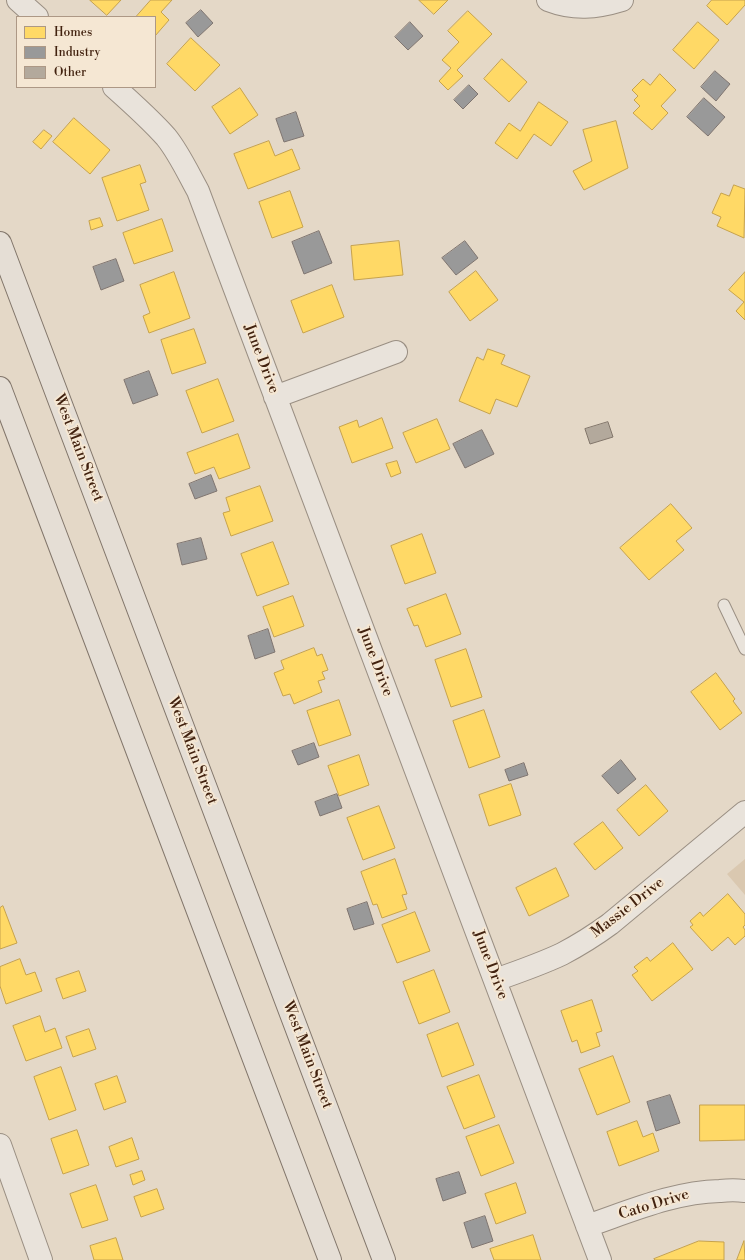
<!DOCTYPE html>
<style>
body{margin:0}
#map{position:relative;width:745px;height:1260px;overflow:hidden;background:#e4d8c7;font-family:"Libre Bodoni",serif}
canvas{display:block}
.legend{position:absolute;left:16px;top:16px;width:140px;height:72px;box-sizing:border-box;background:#f5e7d3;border:1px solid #ad9885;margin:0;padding:5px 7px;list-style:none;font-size:12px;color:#42220f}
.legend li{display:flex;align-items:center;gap:8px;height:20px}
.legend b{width:20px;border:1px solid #ad9885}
</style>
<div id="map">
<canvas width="745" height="1260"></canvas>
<ul class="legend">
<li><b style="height:11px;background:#ffd966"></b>Homes</li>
<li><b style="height:11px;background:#999"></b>Industry</li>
<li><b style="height:11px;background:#b3a99c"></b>Other</li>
</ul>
</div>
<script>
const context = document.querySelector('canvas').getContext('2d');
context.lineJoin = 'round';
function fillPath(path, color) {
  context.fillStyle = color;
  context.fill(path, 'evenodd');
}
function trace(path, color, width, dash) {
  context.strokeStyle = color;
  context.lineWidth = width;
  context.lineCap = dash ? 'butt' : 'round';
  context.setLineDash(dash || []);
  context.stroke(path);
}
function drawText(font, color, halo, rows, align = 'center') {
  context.font = font + ' "Libre Bodoni",serif';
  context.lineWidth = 4;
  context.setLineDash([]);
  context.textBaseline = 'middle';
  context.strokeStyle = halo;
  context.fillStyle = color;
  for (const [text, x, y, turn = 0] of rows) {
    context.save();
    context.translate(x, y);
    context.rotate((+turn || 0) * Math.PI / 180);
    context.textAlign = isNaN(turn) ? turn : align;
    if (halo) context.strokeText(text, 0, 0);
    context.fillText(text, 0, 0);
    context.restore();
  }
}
const green = new Path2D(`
 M745,859V895L727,874Z`);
const homes = new Path2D(`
 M90,0H121L107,15Z
 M151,0H172L161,12L169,20L155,36V17H136Z
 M419,0H448L434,14Z
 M712,0H745V5L727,25L707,6Z
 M468,11L492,34L457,70L463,76L448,90L439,81L451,68L442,60L459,42L448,31Z
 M698,22L719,40L694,69L673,50Z
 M191,38L220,65L195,91L167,64Z
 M502,59L527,82L509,102L484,79Z
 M660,74L676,90L661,106L668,113L652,130L633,113L640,106L634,100L638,96L632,90L643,79L650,85Z
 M240,88L258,115L230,134L212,107Z
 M539,102L568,122L551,146L534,134L517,159L495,143L509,123L520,131Z
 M74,118L110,150L90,174L53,142Z
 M616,121L628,168L584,190L573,171L592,161L583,130Z
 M44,130L52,136L41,149L33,142Z
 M269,141L275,156L292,149L300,169L248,189L234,154Z
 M140,165L146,182L140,184L149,210L117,221L102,178Z
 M734,185L745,189L744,238L717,226L721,217L712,213L721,193L729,196Z
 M290,191L303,227L272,238L259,202Z
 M100,218L103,226L91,230L89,221Z
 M162,219L173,251L134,264L123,233Z
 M399,241L403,275L354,280L351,246Z
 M476,271L498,300L470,321L449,292Z
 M174,272L190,318L149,333L143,316L150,313L140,285Z
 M745,272V320L736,311L744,302L729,290Z
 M332,285L344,317L303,333L291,301Z
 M194,329L206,363L172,374L161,340Z
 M488,349L505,355L501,364L530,376L517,407L496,399L490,414L459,401L477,357L483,360Z
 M218,379L234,421L202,433L186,391Z
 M382,418L393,448L352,463L339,427L357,420L359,427Z
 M437,419L450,449L416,463L403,433Z
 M238,434L250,468L219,479L214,467L195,474L187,453Z
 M397,461L401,473L391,477L386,464Z
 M260,486L273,521L231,536L223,513L230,511L226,498Z
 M671,504L692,528L676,541L684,550L649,580L620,548Z
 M422,534L436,573L405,584L391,546Z
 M273,542L289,584L257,596L241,554Z
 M446,594L461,634L426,647L418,625L414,626L407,609Z
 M293,596L304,626L274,637L263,607Z
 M314,648L317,656L322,654L328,670L322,672L325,679L318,681L322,692L294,704L290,694L283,696L274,673L284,669L281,661Z
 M466,649L482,697L451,707L435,660Z
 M716,673L735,699L733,701L742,713L720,730L691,692Z
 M339,700L351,735L319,746L307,711Z
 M484,710L500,757L469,768L453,721Z
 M359,755L369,785L339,796L328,766Z
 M511,784L521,815L489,826L479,795Z
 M646,785L668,811L639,836L617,810Z
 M379,806L395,848L363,860L347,818Z
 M603,822L623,848L595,870L574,844Z
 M395,859L407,894L402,895L407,909L382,918L377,904L373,905L361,872Z
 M556,868L569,896L529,916L516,888Z
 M728,894L745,914V925L743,927L745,930V936L735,945L728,937L712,951L690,927L693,925L690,921L700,912L703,916Z
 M3,906L17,943L0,949V908Z
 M415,912L430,951L397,963L382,925Z
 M673,943L693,969L652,1001L632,975L638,971L634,967L647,957L650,961Z
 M20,959L26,975L35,972L42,991L6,1004L0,986V967Z
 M434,970L450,1012L419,1024L403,982Z
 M79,971L86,991L63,999L56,979Z
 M592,1000L602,1031L596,1033L600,1046L581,1053L577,1040L572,1042L561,1011Z
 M40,1016L45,1032L55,1028L62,1048L26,1061L13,1026Z
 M458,1023L474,1065L442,1077L427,1035Z
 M89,1029L96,1049L73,1057L66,1037Z
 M613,1056L630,1102L597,1115L579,1069Z
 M61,1067L76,1110L49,1120L34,1077Z
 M479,1075L495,1117L464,1129L447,1087Z
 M117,1076L126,1102L104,1110L95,1084Z
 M700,1105H745V1140L700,1141Z
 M637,1121L643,1137L653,1133L659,1151L619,1166L607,1132Z
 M499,1125L514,1163L481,1176L466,1137Z
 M77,1130L89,1165L63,1174L51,1139Z
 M132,1138L139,1159L116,1167L109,1147Z
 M142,1171L145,1180L133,1185L130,1175Z
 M516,1183L526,1213L496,1224L485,1194Z
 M96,1185L108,1220L82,1228L70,1194Z
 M157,1189L164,1209L141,1217L134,1197Z
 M533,1235L541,1260H494L490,1249Z
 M116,1238L123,1260H94L90,1246Z
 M699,1241L724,1242V1260H655L654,1259Z
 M744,1241L745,1260H737Z`);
const industry = new Path2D(`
 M201,10L213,23L198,37L186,23Z
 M410,22L423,36L408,50L395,37Z
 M715,71L730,84L716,101L701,87Z
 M469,85L478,94L463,109L454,100Z
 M704,98L725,117L708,136L687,117Z
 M296,112L304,136L284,142L276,119Z
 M319,231L332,263L304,274L292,242Z
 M465,241L478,258L456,275L442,258Z
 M116,259L124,281L101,290L93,267Z
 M149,371L158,395L133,404L124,380Z
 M482,430L494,454L465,468L453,444Z
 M211,475L217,491L195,499L189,484Z
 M201,538L207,559L182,565L177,544Z
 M268,629L275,652L255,659L248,636Z
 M314,743L319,757L298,765L292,751Z
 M621,760L636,779L618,794L602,776Z
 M524,763L528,775L509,781L505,770Z
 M337,794L342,808L320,816L315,802Z
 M367,902L374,924L354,930L347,909Z
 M670,1095L680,1123L656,1131L647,1102Z
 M459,1172L466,1193L443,1201L436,1179Z
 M485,1216L493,1241L472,1248L464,1223Z`);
const building = new Path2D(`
 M608,422L613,437L590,444L585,429Z`);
const service = new Path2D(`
 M724,605L745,649`);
const minor = new Path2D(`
 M18,0L37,17
 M548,0C574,10 596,8 622,0
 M114,87C132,103 150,119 166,137C179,153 188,173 198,191L600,1260
 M275,397L396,352
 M495,980C518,972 541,964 562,954C579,945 595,935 610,924L745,812
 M0,1145L41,1260
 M587,1226C631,1211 674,1192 720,1191C729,1190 737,1190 745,1191`);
const primary = new Path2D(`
 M0,243L384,1260
 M0,388L330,1260`);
const streetNames = [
 ["June Drive",261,359,69],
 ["West Main Street",78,448,69],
 ["June Drive",375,662,69],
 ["West Main Street",192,751,69],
 ["Massie Drive",628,908,-38],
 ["June Drive",490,965,69],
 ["West Main Street",307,1055,69],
 ["Cato Drive",654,1205,-17]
];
fillPath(green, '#dac8b0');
fillPath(homes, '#ffd966');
trace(homes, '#c6a24c', 1);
fillPath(industry, '#999');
trace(industry, '#7f7570', 1);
fillPath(building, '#b3a99c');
trace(building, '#82766b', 1);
trace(service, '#9a8f83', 13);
trace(minor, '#9a8f83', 24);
trace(primary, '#82766b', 24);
trace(service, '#e9e3db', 11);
trace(minor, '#e9e3db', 22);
trace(primary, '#e5ded5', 22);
drawText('15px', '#42220f', '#f5e7d3', streetNames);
</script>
